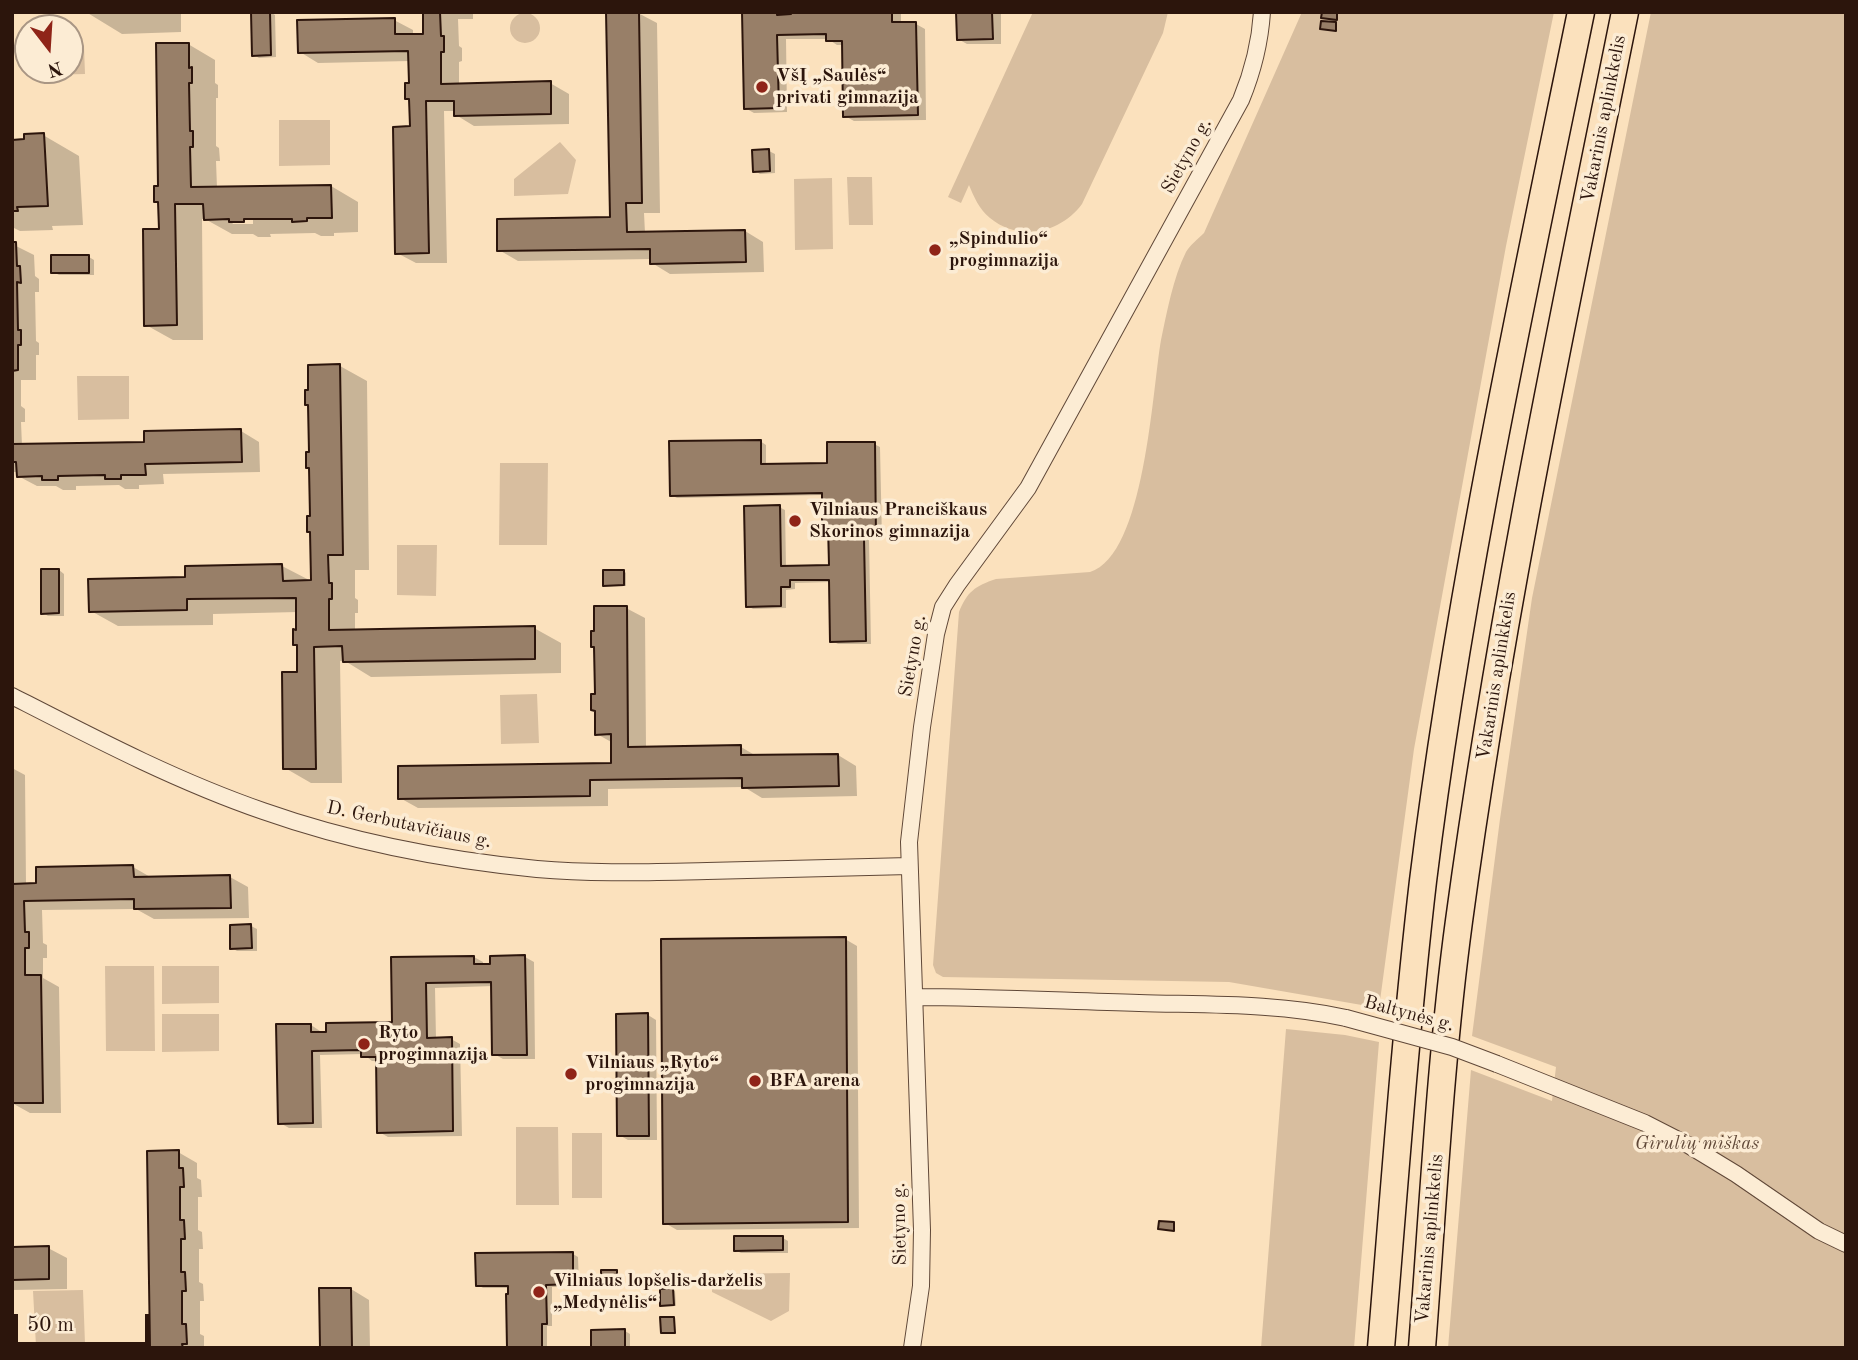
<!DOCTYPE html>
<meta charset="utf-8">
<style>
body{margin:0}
#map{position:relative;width:1858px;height:1360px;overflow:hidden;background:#fbe1bd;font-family:"Old Standard TT",serif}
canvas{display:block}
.frame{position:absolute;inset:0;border:14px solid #2c150c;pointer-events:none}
.north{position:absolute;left:14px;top:14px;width:70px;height:70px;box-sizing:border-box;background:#fcecd4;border:2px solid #a99684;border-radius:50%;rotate:163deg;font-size:19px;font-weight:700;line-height:28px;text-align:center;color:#2c150c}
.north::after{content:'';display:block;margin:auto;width:24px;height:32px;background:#8f2418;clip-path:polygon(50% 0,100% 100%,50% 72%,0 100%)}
.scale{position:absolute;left:14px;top:1314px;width:135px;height:32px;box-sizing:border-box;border:4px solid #2c150c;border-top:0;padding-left:9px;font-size:21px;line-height:24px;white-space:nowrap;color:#2c150c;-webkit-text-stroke:5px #fcecd4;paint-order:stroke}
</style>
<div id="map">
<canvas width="1858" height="1360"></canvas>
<div class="frame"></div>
<div class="north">N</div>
<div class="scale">50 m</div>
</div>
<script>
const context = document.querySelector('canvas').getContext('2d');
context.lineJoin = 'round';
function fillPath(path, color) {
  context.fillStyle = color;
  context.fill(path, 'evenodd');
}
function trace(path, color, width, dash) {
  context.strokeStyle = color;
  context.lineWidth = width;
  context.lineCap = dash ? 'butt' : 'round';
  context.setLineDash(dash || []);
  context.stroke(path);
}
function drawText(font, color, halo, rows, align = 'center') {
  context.font = font + ' "Old Standard TT",serif';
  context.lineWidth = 7;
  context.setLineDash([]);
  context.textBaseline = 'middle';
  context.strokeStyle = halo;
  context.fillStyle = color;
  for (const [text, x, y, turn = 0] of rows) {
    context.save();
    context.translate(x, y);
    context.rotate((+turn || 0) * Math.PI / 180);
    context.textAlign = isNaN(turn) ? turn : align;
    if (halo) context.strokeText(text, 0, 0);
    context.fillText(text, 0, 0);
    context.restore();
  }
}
const green = new Path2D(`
 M1033,12H1168L1163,33L1082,204C1061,233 1019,242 990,218C979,209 974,197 969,185L961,203L948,197Z
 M1302,12H1554L1506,246L1414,749L1379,1008L1229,982L943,977L936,973L933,965L959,612C967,592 975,586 996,579L1090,572C1145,555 1152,391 1161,340C1167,312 1173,278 1186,252C1190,245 1198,239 1204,233Z
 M1651,12H1846V1348H1448L1471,1070L1552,1101L1556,1067L1472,1036L1500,819L1532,598Z
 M510 28a15 15 0 1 1 30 0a15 15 0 1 1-30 0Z
 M70,47H84L85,74L43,75L42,70H70Z
 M279,120H330V165L279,166Z
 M560,142L576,160L568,194L514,196V179Z
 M847,177H872L873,225H849Z
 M832,178L833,249L795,250L794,179Z
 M77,376H129V419L78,420Z
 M500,463H548L547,545H499Z
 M397,545H437L436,596L397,595Z
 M537,694L539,743L501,744L500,695Z
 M105,966H154L155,1051H106Z
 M162,966H219V1003L162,1004Z
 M162,1014H219V1051L162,1052Z
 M1286,1029L1345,1035L1379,1042L1354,1348H1261Z
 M516,1127H558L559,1205H516Z
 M572,1133H602V1198H572Z
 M790,1273L789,1311L771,1321L712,1292V1274Z
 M83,1290L85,1344L36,1346L33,1291Z`);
const shadow = new Path2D(`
 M181,12V32L122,34L86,12Z
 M253,12H270L275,15L276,57L259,58L254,55Z
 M424,12H473V19H458L459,46L462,48V61L459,62V85L550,83L569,94V124L474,126L456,115V111H444L447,263H416L397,253L411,128V100L407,98L410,85V61L318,63L300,52L394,20L413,30V36L425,35Z
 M744,12H782L786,16H793V12H901V24H916L925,29L926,120L854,121L845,116L844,45H837L828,39H786L787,112L754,113L745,108Z
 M958,12H1001V44H967L958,39Z
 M638,13L657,23L660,213H644L645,233L745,231L763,242L764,272L670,274L652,263V259L518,261L499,250L611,218Z
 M188,44L215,60V83L218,85V98H216V146L219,148L220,161H216L217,188L331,186L358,202V232L334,233V236H321L315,233L270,234L271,237H258L253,234H232L205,219H202L203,340H173L146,325L160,230V203L156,201ZM230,220H253V224H233Z
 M43,135L79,156L83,225L52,226L53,230L20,231L12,227V141H26Z
 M769,151L775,154V173L760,174L755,171Z
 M12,244L34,255L35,276L39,279V292H35L36,341L39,343V355H36V380H21V406L25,409V422H21L22,446L146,444L241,431L259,442L260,472L163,474L164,484L139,485V489H125L119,485L76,486V490H63L56,486H37L18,476V472H12Z
 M89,257L94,260V275H59L53,272Z
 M340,366L367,381L369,570H355V598L358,600V613H355V631L534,628L561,643V673L371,677L345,661H340L342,783H311L285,768L299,673L298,646L295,644L298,631V612L213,614V625L118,626L91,611L187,579L282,566L313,582L311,469L308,467Z
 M760,441L766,445V466L829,465L874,444L880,447L882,540H869L871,644H838L832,641L831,582L795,583V589L786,590V608L753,609L748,606L779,507L785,510L786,567L831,566L830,528L824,525V495L677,498L671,495Z
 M59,570L64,574V616H48L43,613Z
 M624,571L626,573V586L605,585Z
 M626,608L645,618L646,748L741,747L758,757L838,755L856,766L857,796L762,798L744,787L608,789V806L418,808L400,798L613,764V743L597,734L596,695Z
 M12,768L25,775L26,885L133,867L152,878L230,877L248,887L249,918L154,919L136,909L42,910L43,943L47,945V958H43V978L59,987L61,1113H30L12,1103Z
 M251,926L257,929V951H237L232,948Z
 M845,939L857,946L859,1228L677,1230L665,1223Z
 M474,957L483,962V966L525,957L534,962L535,1059H503L494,1054L493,986L435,988L436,1039H451L460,1044L462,1136L388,1137L379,1132L378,1061H372L363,1054L320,1055L322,1128H289L280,1123L311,1025L320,1031V1034L393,1024L392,959Z
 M648,1015L656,1020L657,1140H628L619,1135Z
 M178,1152L197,1163V1178L201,1180L202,1197H198V1230L202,1232L203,1249H199V1282L203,1284L204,1301H200V1334L204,1336V1348H152Z
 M783,1238L788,1241V1253H741L735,1250Z
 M12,1248H48L67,1258V1289L12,1290Z
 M573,1254L578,1257L579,1287H552V1326H547V1348H509L510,1288H483L478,1285Z
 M351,1289L369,1300L370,1348H322Z
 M673,1290L675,1291L676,1306L662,1305Z
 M625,1331L630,1334V1348H593Z`);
const building = new Path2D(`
 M251,12H270L271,55L252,56Z
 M423,12H440L441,36H444V52H441V84L551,81V114L454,116V101H426L429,253L395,254L393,127L410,126L409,99H405V83H409L408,51L298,53L297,20L395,18V34H423Z
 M606,12H639L642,203H626L627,232L745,230L746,262L650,264V249L497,251V219L610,217Z
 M742,12H777V15L791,14V12H892V22H916L918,115L843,117L842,41H826V34L777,35L779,108L744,109Z
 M956,12H992L993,39L957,40Z
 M1322,12H1337V20L1321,18Z
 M1321,21L1336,22V31L1320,29Z
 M156,43H189V68L192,67V83H189L190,131H193V147H190L191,187L331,185L332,218H307V221L292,222V219H244V222H229V219L204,220L203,204H175L177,325L144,326L143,229H159L158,202H154V186H158Z
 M44,133L48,206L17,207L18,211H12V140L24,139V134Z
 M769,149L770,171L753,172L752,150Z
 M12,242H16L17,266H20L21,283L17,282L18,330H21V345H18V370L12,371Z
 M51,255H89V273H51Z
 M340,364L343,555H328L329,583H332V599H329V630L535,626V659L343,662L342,646L314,647L316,769H283L282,672H297V645H293V629L296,630V598L187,599V610L89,612L88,579L185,577V566L282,564L283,581L311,580L310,532H307V516H310L309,468H306V452H309L308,405H305V390H308V365Z
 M241,429L242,462L145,464L146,475H121V479H105V475L58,476V480H42V476L17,477L16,462H12V444L144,442V431Z
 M761,440V464L827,463V442H875L876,538H864L866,641L830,642L829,580H790V587H781V606L746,607L744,506L780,505L781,566L829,565L828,526H822V493L670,496L669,441Z
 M41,569H59V613L41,614Z
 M603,570H624V585L603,586Z
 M594,606H627L628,747L741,745V755L838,754L839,786L742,788V778L590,780V796L398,799V766L611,763V734L595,735V711L591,710V694H595L594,647H591V631H594Z
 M133,865L134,877L230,875L231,908L134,909V899L24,901L25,932H29V948H25V975H41L43,1103H12V884L36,883V867Z
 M251,924L252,948L230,949V925Z
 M846,937L848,1222L663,1224L661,939Z
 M525,955L527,1055H492L491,982L426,983L427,1038L452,1037L453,1131L377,1133L376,1057H361V1050L312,1051L313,1123L278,1124L276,1024H311V1032H326V1023L392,1022L391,957L474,956V964H490V956Z
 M648,1013L649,1136H617L616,1014Z
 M179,1150V1168H183L184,1187H180V1220H184L185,1239H181V1272H185L186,1291H182V1324H186L187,1344H182L183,1348H150L147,1151Z
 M1159,1221L1174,1222V1231L1158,1229Z
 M734,1236H783V1250L734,1251Z
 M49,1246V1279L12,1280V1247Z
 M573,1252V1284L546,1285L547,1324H542V1348H507L506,1294H508V1286H476L475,1253Z
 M601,1270H617V1284H601Z
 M319,1288H351L352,1348H320Z
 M673,1288L674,1305L660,1306V1289Z
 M660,1317H674L675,1333H661Z
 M625,1329V1348H591V1330Z`);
const minor = new Path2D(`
 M12,696C94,738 176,781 263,811C351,842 444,860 537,869C593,874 651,872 707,871C774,869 842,868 909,866
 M915,997C989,997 1064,1001 1139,1003C1207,1005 1278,1003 1346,1018
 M1497,1064L1645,1123L1690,1146L1736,1174L1819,1231L1846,1244
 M912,1348L921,1286L922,1230L909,842L922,727L936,634L943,607L957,585L1028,488L1241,100C1253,71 1260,43 1262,12`);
const trunk = new Path2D(`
 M1381,1348C1394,1192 1405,1036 1423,881C1459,589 1522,300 1581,12
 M1422,1348C1433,1206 1440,1062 1459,921C1500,616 1564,314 1625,12`);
const minorBridge = new Path2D(`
 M1346,1018L1452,1047L1497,1064`);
const markers = [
 [762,87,7,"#8f2418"],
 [935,250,7,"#8f2418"],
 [795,521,7,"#8f2418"],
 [364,1044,7,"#8f2418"],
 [571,1074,7,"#8f2418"],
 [755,1081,7,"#8f2418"],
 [539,1292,7,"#8f2418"]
];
const poiNames = [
 ["VšĮ „Saulės“",776,76],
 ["privati gimnazija",776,98],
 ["„Spindulio“",949,239],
 ["progimnazija",949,261],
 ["Vilniaus Pranciškaus",809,510],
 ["Skorinos gimnazija",809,532],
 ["Ryto",378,1033],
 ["progimnazija",378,1055],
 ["Vilniaus „Ryto“",585,1063],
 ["progimnazija",585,1085],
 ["BFA arena",769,1081],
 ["Vilniaus lopšelis-darželis",553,1281],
 ["„Medynėlis“",553,1303]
];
const streetNames = [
 ["Vakarinis aplinkkelis",1604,119,-79],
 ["Sietyno g.",1187,156,-61],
 ["Sietyno g.",913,656,-80],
 ["Vakarinis aplinkkelis",1497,676,-81],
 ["D. Gerbutavičiaus g.",409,825,12],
 ["Baltynės g.",1409,1014,15],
 ["Sietyno g.",900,1224,-91],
 ["Vakarinis aplinkkelis",1430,1239,-85]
];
const parkNames = [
 ["Girulių miškas",1697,1144]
];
fillPath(green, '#d8be9f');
fillPath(shadow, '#0003');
fillPath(building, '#987f68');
trace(building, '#2c150c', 2);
trace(minor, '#604838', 18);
trace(trunk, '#2c150c', 29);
trace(minor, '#fcecd4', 16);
trace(trunk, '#fbe1bd', 26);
trace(minorBridge, '#604838', 18, []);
trace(minorBridge, '#fcecd4', 16);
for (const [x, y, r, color] of markers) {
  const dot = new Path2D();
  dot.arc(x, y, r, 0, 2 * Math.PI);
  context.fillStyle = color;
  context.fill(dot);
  trace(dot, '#fcecd4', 2.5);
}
drawText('bold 19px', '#2c150c', '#fcecd4', poiNames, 'left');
drawText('19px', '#2c150c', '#fcecd4', streetNames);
drawText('italic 19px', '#604838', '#fcecd4', parkNames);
</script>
